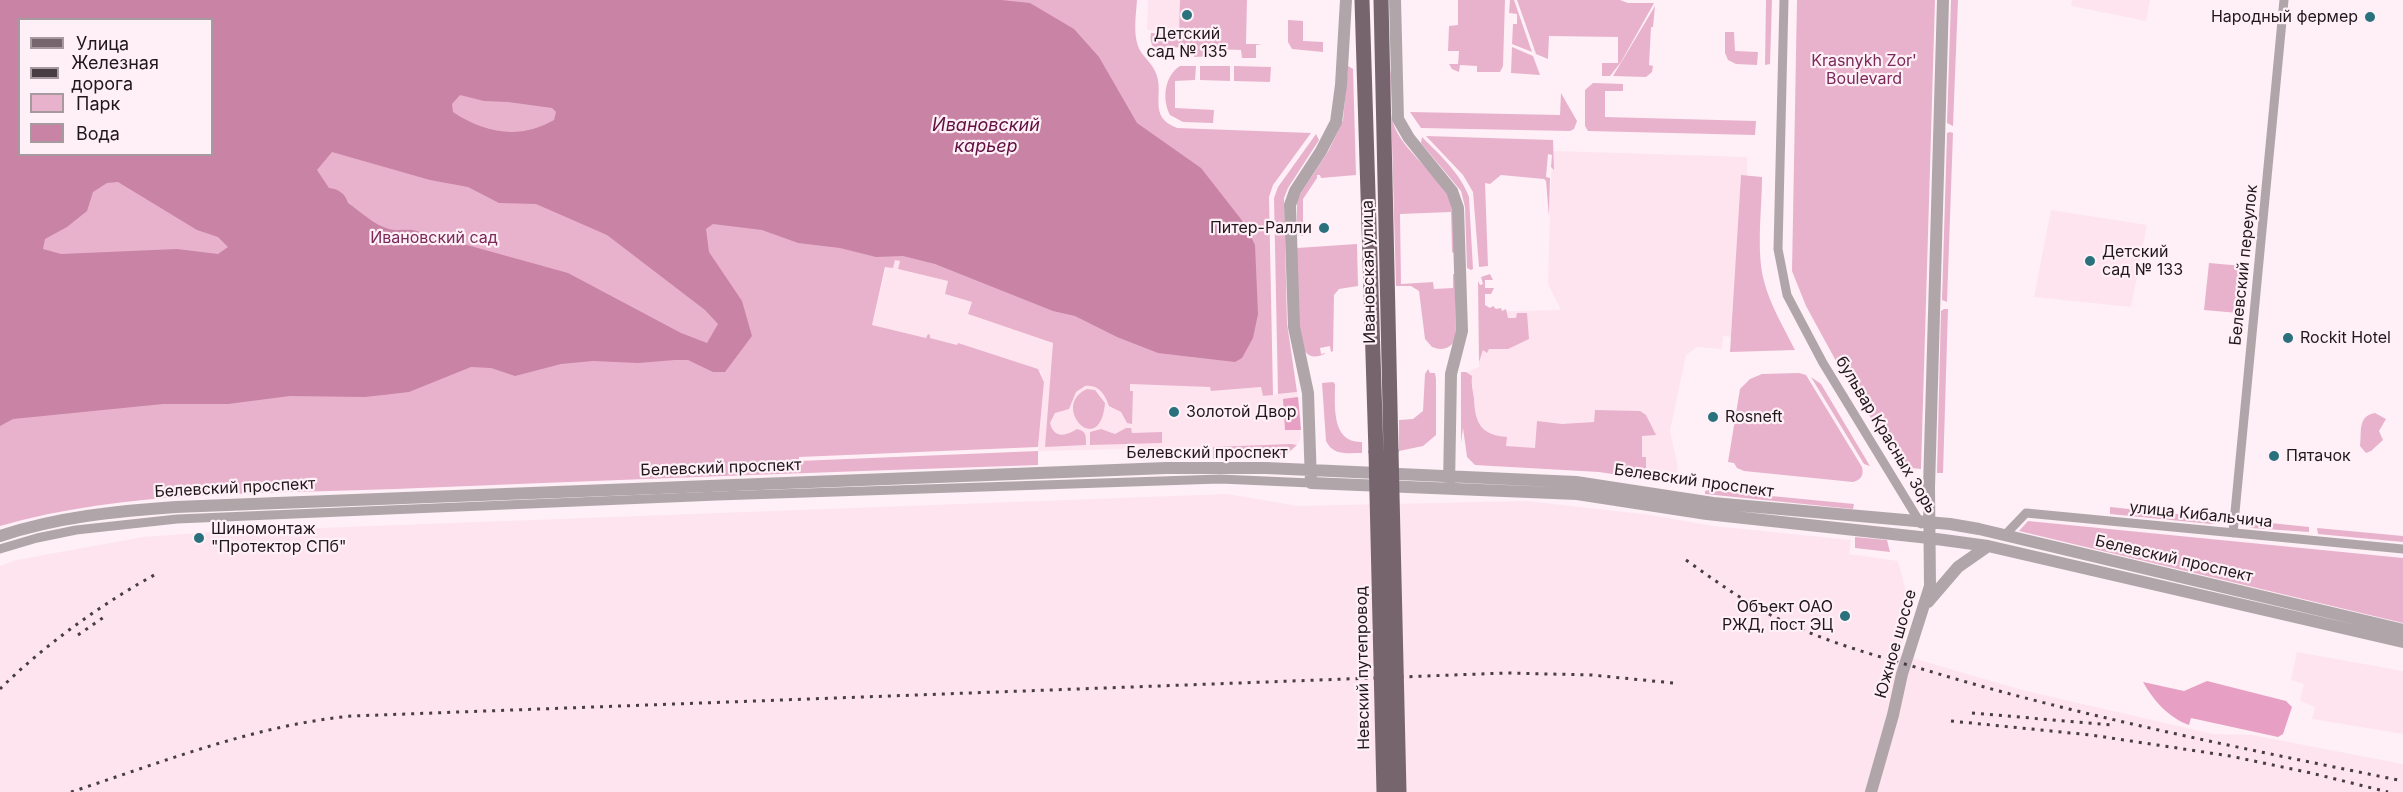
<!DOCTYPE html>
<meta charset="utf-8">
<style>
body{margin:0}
#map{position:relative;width:2403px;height:792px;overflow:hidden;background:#fef0f6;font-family:Inter,sans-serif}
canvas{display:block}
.legend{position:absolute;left:18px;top:18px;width:195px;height:138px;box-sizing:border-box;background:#fef0f6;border:2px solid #a69a9f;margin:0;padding:8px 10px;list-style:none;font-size:18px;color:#21181c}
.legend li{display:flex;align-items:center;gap:12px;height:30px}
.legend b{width:30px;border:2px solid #a69a9f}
</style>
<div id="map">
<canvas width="2403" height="792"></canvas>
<ul class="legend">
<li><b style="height:8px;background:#77656d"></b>Улица</li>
<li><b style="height:8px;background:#473d42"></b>Железная дорога</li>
<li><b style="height:16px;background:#e9b2cc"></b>Парк</li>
<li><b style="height:16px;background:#c883a5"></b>Вода</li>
</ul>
</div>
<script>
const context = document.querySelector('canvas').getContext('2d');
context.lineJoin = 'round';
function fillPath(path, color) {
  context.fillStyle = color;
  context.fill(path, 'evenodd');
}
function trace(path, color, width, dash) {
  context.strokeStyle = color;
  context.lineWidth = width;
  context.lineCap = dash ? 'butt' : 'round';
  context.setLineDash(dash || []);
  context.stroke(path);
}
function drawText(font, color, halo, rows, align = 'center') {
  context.font = font + ' Inter,sans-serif';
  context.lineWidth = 4.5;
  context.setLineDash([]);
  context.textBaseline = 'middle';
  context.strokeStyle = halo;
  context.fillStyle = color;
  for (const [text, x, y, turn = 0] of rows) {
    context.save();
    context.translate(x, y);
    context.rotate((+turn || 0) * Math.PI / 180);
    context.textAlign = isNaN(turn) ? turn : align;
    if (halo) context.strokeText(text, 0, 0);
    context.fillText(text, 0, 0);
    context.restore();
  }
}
const built = new Path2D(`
 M1148,0H1225V32L1147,30Z
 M2072,0H2150L2146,21L2071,6Z
 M1554,151L1747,157V176H1741L1732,337L1723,336L1722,349L1697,347L1686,355L1670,431L1678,467L1676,478L1592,466L1483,456L1465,378L1467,372L1479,367V312L1561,310L1548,284L1551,176Z
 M2051,210L2147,225L2131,307L2034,297Z
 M895,260L900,261L898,269L948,281L945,294L972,302L968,314L1054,343L1138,384L1188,385L1211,387V391L1262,387L1264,396L1297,392L1301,420L1300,440L1293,450L1281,456L1213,459L1212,447L1038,451L1044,382L1041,372L958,343L957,345L929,338V335L927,338L872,325L886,267Z
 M1227,494L1298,506L1527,501L1651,515L1713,526L1851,540L1849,554L1898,561L1911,611L1899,654L2022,690L2213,734L2252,735L2403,764V792H0V566L16,560L143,537L212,532Z
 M2297,652L2403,671V734L2312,719L2315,707L2300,701L2304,684L2291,680Z`);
const green = new Path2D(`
 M0,0H1137C1136,16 1132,38 1141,52C1145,58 1152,64 1155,71C1166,93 1146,116 1177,128L1311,133L1273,185L1269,197L1273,395L1263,396L1261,387L1211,391L1210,387L1130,384V391H1133L1132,424L1127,423L1121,412L1109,406C1105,394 1098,384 1085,386L1076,392L1069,409L1055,413L1050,423C1054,439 1066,436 1077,429C1087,431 1086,437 1086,445L1045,447L1053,343L968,314L972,302L945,294L948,281L898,269L900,261L895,260L893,268L885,267L872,325L926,338L928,334L930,335V338L957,345L958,343L1038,369L1044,382L1038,447L799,457V461L1038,451V465C824,472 609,480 395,489C266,494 124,490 0,526ZM20,20H212V154H20Z
 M1180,0H1247L1246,44H1262L1256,45V58H1242L1241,50L1215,49L1214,56L1194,57V48L1167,47L1165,55C1154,52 1149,44 1151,33L1179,34Z
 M1458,0H1505L1503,66L1500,72H1477V66L1460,65L1459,72L1452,69L1449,64H1458L1459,51H1448L1449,26L1458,25Z
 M1510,0H1514L1532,52L1512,44L1513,24H1517V14L1509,13Z
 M1517,0H1620L1628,3H1654L1621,62L1610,76H1602V63H1618V37L1549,36L1548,59L1536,54Z
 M1766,0H1772L1770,64L1765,65Z
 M1797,0H1935L1921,469L1901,467L1836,361L1806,306L1792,271Z
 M1951,0H1958L1953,126L1947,123Z
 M1655,6L1653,27H1651L1649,65L1653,66L1652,72L1646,77L1613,76Z
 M1288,20L1303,21V41L1323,42V52L1292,49L1288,42Z
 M1725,32H1734L1735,51L1758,52L1757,65L1736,64L1728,60L1725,53Z
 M1512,47L1533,56L1540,75L1511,73Z
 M1180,66H1196L1195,80L1175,81V108L1214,110L1213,123L1183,122L1170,115C1162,100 1164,76 1180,66Z
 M1200,66H1230V81L1200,80Z
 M1234,66L1271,67L1270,82L1234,81Z
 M1348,66L1353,69L1356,175L1321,178L1320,175H1317V178L1303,199V236L1297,234V199L1329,150L1343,120Z
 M1390,69C1394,86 1387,110 1395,128C1407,155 1442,177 1451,202C1456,217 1454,238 1454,253L1452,252L1451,212L1400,214L1401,284L1433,282L1434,289L1453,288V274H1455L1456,338C1451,349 1442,351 1432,347L1425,339L1419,291L1411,286H1396Z
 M1593,83L1623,84V91H1605V117L1756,121L1755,135L1588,131L1585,126V90Z
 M1561,93L1577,121L1574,129L1570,131L1421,128L1410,112L1560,115Z
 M1950,132L1953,133L1947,302L1942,300L1947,133Z
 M1316,134L1319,140L1288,188L1284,198L1287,323L1297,392L1278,394L1274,198L1278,187Z
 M1426,136L1553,140L1554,170L1551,167L1552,155L1548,154L1546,177L1550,178L1549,217L1546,181L1544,179L1501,175L1490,184L1485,183L1488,266L1479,267L1473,192L1463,175Z
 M1422,137C1440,155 1460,173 1469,197L1473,269L1471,270L1467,268L1465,207L1461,191L1421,143Z
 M1741,175L1762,177C1762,209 1756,251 1764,281C1770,305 1784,328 1795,350L1730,352Z
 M1357,244L1358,286L1339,289L1334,295L1333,351L1331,352L1330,346L1320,348L1321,354L1326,353C1319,357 1310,359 1305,351C1296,339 1297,267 1297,248Z
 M2209,263L2243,266L2238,313L2204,310Z
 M1490,274L1493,280H1485V288H1494L1491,294H1485V305L1490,308L1493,306L1496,309L1501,308L1502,311L1506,309L1508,318H1516L1517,313H1527L1529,339L1508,349H1489L1487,353L1483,350L1479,362L1478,281L1480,285L1483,284L1481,277Z
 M1944,309H1948L1943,473H1937L1941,311Z
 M1428,369L1430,373H1435L1436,379V435L1423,446L1399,451V420L1413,419L1423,411L1425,374Z
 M1461,372H1466L1472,376C1471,385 1473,391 1474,399C1475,422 1480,435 1507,437L1506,446L1535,448L1537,421L1562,424L1594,422L1595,410L1640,411L1646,415L1656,435L1642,436V457H1646V474L1676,478L1674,481L1667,482L1599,472L1475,465L1467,457L1463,428L1461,443Z
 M1799,373L1806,375L1862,467C1864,475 1861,480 1853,482L1744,471L1737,468L1734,463L1728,462L1740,389L1750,379L1762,374Z
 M1811,377L1821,384L1870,466L1864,464Z
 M1333,382L1335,384C1335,406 1331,443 1362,442V453C1348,453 1333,456 1326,441L1322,383Z
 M1087,389L1095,390L1105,403C1100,461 1049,406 1087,389Z
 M2375,413L2386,419L2379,431L2383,440L2371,451L2366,453L2360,446C2362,432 2357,416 2375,413Z
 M1126,428H1131L1132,433L1162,432V443L1090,445V432L1101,429L1115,434Z
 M1291,444L1297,445L1284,456L1213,459V447Z
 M1709,490L1854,504L1853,509L1705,494V491Z
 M2110,507L2226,519L2220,522L2211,524L2110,514Z
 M2242,520L2309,527V532L2251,528Z
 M2028,521L2403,558V623L2019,531Z
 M2317,528L2403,536V542L2318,534Z
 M1855,537L1887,540L1890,552L1855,548Z`);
const forest = new Path2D(`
 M1298,397L1301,430H1285L1283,399Z
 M2207,681L2286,701L2292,707L2283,734L2278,737L2191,718L2189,725C2169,718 2153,700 2143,682L2184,691Z`);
const water = new Path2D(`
 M0,0H1001L1030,3L1074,29L1099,57L1137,123L1201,168L1244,223L1255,245L1258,314L1253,338L1242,358L1235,362L1158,353L1117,337L1075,316L1053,311L935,264L903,256L876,257L840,248L798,243L762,230L713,224L706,229L709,252L742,301L752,336L725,372H713L688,360H675L638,363L593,361L561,364L515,376L491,368L471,367L409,392L383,395L365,397L290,396L228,404H163L13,419L0,426ZM20,20H212V154H20ZM460,95L484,101L508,102L552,108L556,112L554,120C520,140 484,133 453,112L452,104ZM332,152L430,180L468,187L499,203L536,204L607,235L705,310L718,324L707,343L681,333L568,273L413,230C405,229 396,231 389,229C374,225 360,211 348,203C345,193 338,189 329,188L317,170ZM118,182L197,230L218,237L228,247L218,254L177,249L61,254L43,249L45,239L67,227L87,211L93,192L107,183Z`);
const minor = new Path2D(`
 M1784,0L1778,249L1787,295L1823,363L1921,524
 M2233,533L2284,0
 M2005,535L2026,513L2403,549
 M0,549L37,538L76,530L177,519L717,496L1220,479L1311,483`);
const tertiary = new Path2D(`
 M1346,0L1341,85L1336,122L1321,151L1295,191L1290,205L1294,327L1308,393L1311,483L1577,494L1707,514L1929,538L1988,546L2403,642
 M1395,0L1398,119L1409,138L1452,191L1458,208L1462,331L1451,374L1449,485
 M0,536C57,517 117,511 176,507L1166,468H1266L1576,482L1713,503L1950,524L1979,529L2403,630
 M1928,602L1958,567L1988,546
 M1871,792L1893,715L1902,674L1930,586L1929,487L1943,0`);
const primary = new Path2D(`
 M1362,0L1376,452
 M1381,0L1391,451`);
const rail = new Path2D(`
 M1686,560C1717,582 1747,604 1781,620C1834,646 1893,660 1949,677C2097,720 2251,750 2403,781
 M78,635L104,617
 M0,689C43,646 104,602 158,573
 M1972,713L2112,725
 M1951,721L2091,735L2230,756L2311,773L2388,792
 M71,792C163,762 255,725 352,716L1507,673L1592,675L1673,683`);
const primaryBridge = new Path2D(`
 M1391,451L1399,792
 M1376,452L1384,792`);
const markers = [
 [1187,15,6,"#2a717e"],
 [2370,17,6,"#2a717e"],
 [1324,228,6,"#2a717e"],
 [2090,261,6,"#2a717e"],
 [2288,338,6,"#2a717e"],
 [1174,412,6,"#2a717e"],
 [1713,417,6,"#2a717e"],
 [2274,456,6,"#2a717e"],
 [199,538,6,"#2a717e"],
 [1845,616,6,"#2a717e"]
];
const poiNames = [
 ["Народный фермер",2358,17,"right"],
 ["Детский",1187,34,"center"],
 ["сад № 135",1187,52,"center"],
 ["Питер-Ралли",1312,228,"right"],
 ["Детский",2102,252],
 ["сад № 133",2102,270],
 ["Rockit Hotel",2300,338],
 ["Золотой Двор",1186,412],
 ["Rosneft",1725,417],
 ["Пятачок",2286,456],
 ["Шиномонтаж",211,529],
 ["\"Протектор СПб\"",211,547],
 ["Объект ОАО",1833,607,"right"],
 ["РЖД, пост ЭЦ",1833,625,"right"]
];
const parkNames = [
 ["Krasnykh Zor'",1864,61],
 ["Boulevard",1864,79],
 ["Ивановский сад",434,238]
];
const streetNames = [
 ["Белевский переулок",2244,265,-84],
 ["Ивановская улица",1369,272,-91],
 ["бульвар Красных Зорь",1886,435,59],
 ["Белевский проспект",1207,453],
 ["Белевский проспект",721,468,-2],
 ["Белевский проспект",1694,481,8],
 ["Белевский проспект",235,488,-3],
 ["улица Кибальчича",2201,515,6],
 ["Белевский проспект",2174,559,13],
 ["Южное шоссе",1896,644,-74],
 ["Невский путепровод",1363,668,-91]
];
const waterNames = [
 ["Ивановский",986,126],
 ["карьер",986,147]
];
fillPath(built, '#fee4ef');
fillPath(green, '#e9b2cc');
fillPath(forest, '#e7a0c3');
fillPath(water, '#c883a5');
trace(minor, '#b0a6aa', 9);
trace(tertiary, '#b0a6aa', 12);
trace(primary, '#77656d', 15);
trace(rail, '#473d42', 3, [3, 6]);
trace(primaryBridge, '#77656d', 15);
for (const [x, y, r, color] of markers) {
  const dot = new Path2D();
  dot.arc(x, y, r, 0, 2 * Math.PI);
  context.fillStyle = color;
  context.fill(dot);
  trace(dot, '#fef0f6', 2);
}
drawText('16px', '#21181c', '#fef0f6', poiNames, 'left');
drawText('16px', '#7b2958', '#fef0f6', parkNames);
drawText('16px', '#21181c', '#fef0f6', streetNames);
drawText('italic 18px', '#620f42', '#fef0f6', waterNames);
</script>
